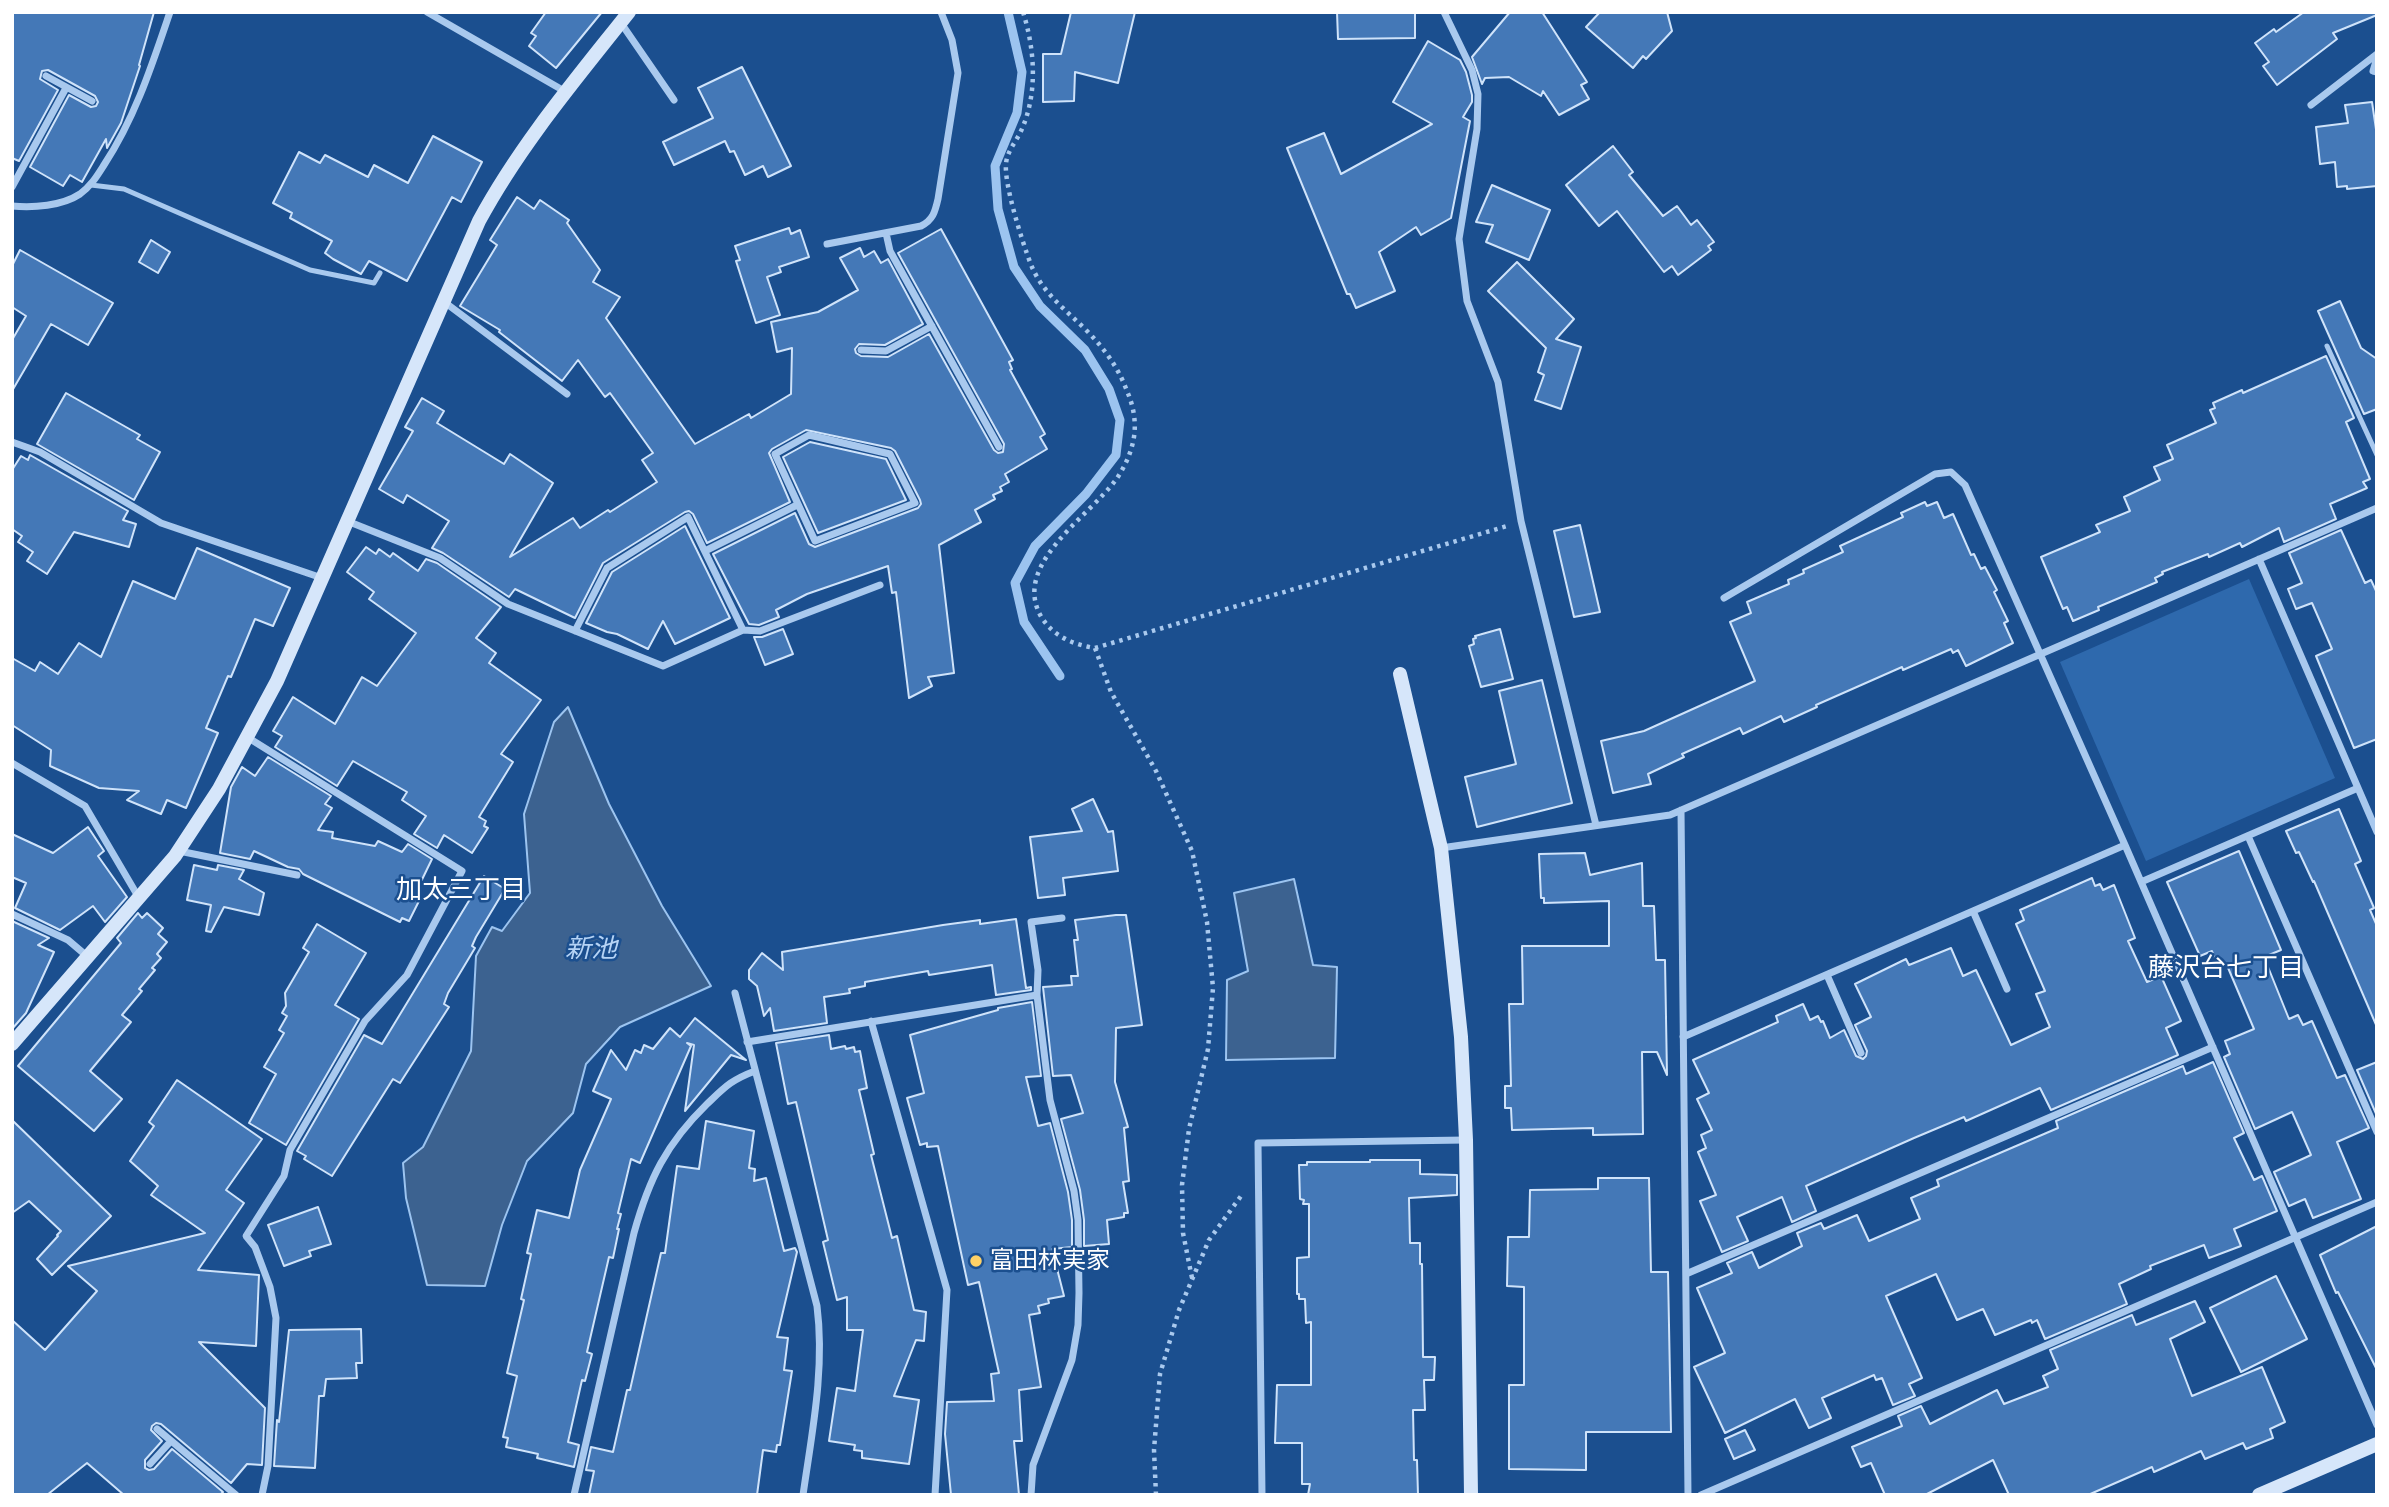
<!DOCTYPE html>
<meta charset="utf-8">
<style>
body{margin:0}
#map{position:relative;width:2389px;height:1507px;overflow:hidden;background:#1b4f8f;font-family:Inter,sans-serif}
canvas{display:block}
.frame{position:absolute;inset:0;border:14px solid #fff;pointer-events:none}
</style>
<div id="map">
<canvas width="2389" height="1507"></canvas>
<div class="frame"></div>
</div>
<script>
const context = document.querySelector('canvas').getContext('2d');
context.lineJoin = 'round';
function fillPath(path, color) {
  context.fillStyle = color;
  context.fill(path, 'evenodd');
}
function trace(path, color, width, dash) {
  context.strokeStyle = color;
  context.lineWidth = width;
  context.lineCap = dash ? 'butt' : 'round';
  context.setLineDash(dash || []);
  context.stroke(path);
}
function drawText(font, color, halo, rows, align = 'center') {
  context.font = font + ' Inter,"Noto Sans JP",sans-serif';
  context.lineWidth = 5;
  context.setLineDash([]);
  context.textBaseline = 'middle';
  context.strokeStyle = halo;
  context.fillStyle = color;
  for (const [text, x, y, turn = 0] of rows) {
    context.save();
    context.translate(x, y);
    context.rotate((+turn || 0) * Math.PI / 180);
    context.textAlign = isNaN(turn) ? turn : align;
    if (halo) context.strokeText(text, 0, 0);
    context.fillText(text, 0, 0);
    context.restore();
  }
}
const green = new Path2D(`
 M2249,579L2335,778L2146,861L2060,662Z`);
const water = new Path2D(`
 M568,707L609,804L662,906L711,986L620,1027L586,1064L573,1113L527,1161L502,1225L485,1286L427,1285L406,1198L403,1163L423,1147L471,1051L476,956L492,927L502,931L530,893L524,814L554,722Z
 M1294,879L1313,965L1337,967L1335,1058L1226,1060L1227,980L1248,971L1234,893Z`);
const stream = new Path2D(`
 M1008,12L1022,72L1017,113L995,166L998,209L1014,267L1040,306L1085,350L1109,389L1120,420L1116,455L1086,494L1035,546L1015,583L1024,622L1060,676`);
const building = new Path2D(`
 M12,12H154L139,65L140,66L121,123L107,148L106,139L82,182L70,175L63,186L30,167L69,95L91,107L96,106L98,102L95,96L48,70L42,71L40,79L58,90L19,161L12,158Z
 M546,12H602L556,68L529,46L536,36L531,33Z
 M1071,12H1135L1118,83L1075,72L1074,101L1043,102V54H1061Z
 M1337,12H1415V38L1338,39Z
 M1510,12H1542L1587,82L1581,85L1589,99L1559,115L1543,91L1541,96L1509,77L1485,78L1482,84L1472,57Z
 M1600,12H1667L1672,31L1646,59L1643,56L1633,68L1586,27Z
 M2304,12H2377V15L2333,33L2337,39L2277,85L2263,66L2269,62L2255,43L2274,29L2276,32Z
 M1428,41L1460,60L1466,72L1472,95V102L1463,117L1470,121L1451,218L1421,235L1416,227L1379,252L1395,291L1356,308L1350,294H1347L1287,148L1324,133L1341,174L1432,124L1393,102Z
 M742,67L791,166L768,177L763,166L745,175L734,151L730,152L725,141L674,165L663,142L713,118L698,88Z
 M2372,102L2377,136V186L2347,189V186L2337,187L2335,162L2320,164L2316,127L2348,123L2345,105Z
 M433,136L482,162L461,202L452,197L407,281L369,261L361,274L333,259L325,253L332,241L290,218L292,213L273,203L299,152L320,163L325,155L368,177L374,165L408,183Z
 M1613,146L1633,172L1629,175L1663,216L1677,206L1691,225L1697,220L1714,242L1708,246L1711,250L1678,275L1672,266L1664,272L1617,211L1599,226L1566,185Z
 M1492,185L1550,210L1529,260L1486,242L1493,225L1476,222Z
 M517,197L534,209L540,200L569,220L567,223L600,270L593,282L620,297L606,318L695,444L749,414L751,418L791,394L792,348L777,352L771,322L818,312L858,290L840,258L860,248L864,257L874,251L881,263L888,259L923,324L885,345L859,344L855,349L856,353L861,356L888,357L929,334L994,450L998,453L1003,452L1004,444L898,253L941,229L1013,360L1009,362L1012,369L1010,370L1045,434L1040,437L1047,449L1005,474L1009,482L1000,487L1002,491L993,495L995,499L975,510L981,522L939,545L954,673L928,677L932,686L909,698L896,592L892,593L888,566L807,594L776,610L779,617L759,625L749,624L713,554L795,513L809,544L815,547L918,508L921,504L920,500L895,451L891,448L806,430L772,449L769,453L790,502L707,543L693,514L689,511L685,512L603,563L575,618L515,589L509,597L443,553L432,548L449,521L407,495L403,503L379,489L413,431L405,427L422,398L444,411L437,423L504,464L510,454L553,483L510,557L573,518L580,528L608,510L610,512L657,482L642,460L653,453L610,393L605,397L578,360L562,381L499,332L500,330L460,306L497,245L490,240Z
 M789,228L791,234L800,230L809,257L779,267L781,272L767,277L780,315L756,323L736,261L740,260L735,246Z
 M151,240L170,252L158,273L139,262Z
 M20,250L113,303L88,345L51,324L12,391V340L26,316L12,307V266Z
 M1517,262L1574,319L1556,339L1581,347L1561,409L1535,400L1544,375L1538,372L1546,348L1488,291Z
 M2340,301L2361,348L2377,359V409L2364,414L2318,311Z
 M2326,356L2354,418L2346,422L2370,479L2363,482L2367,488L2330,504L2336,519L2284,542L2279,528L2242,547L2240,543L2209,557L2208,554L2162,572L2163,574L2155,578L2157,582L2098,607L2099,610L2073,621L2067,607L2063,609L2041,557L2100,532L2096,525L2130,511L2124,497L2160,480L2154,467L2173,459L2167,445L2216,423L2210,410L2215,408L2213,403L2242,390L2243,393Z
 M66,393L140,435L137,439L160,452L134,500L37,444Z
 M810,442L886,459L906,500L818,533L783,457Z
 M30,455L128,511L123,520L136,524L129,547L74,532L47,574L27,561L33,552L18,542L22,536L12,529V470L21,456L28,460Z
 M1925,502L1927,506L1937,502L1944,518L1953,514L1971,555L1974,554L1981,569L1985,567L1997,590L1994,592L2008,621L2004,623L2013,643L1966,666L1958,650L1953,653L1951,649L1903,670L1902,667L1816,705L1817,707L1784,722L1781,716L1743,734L1740,728L1682,754L1684,757L1648,774L1651,784L1613,793L1601,741L1644,731L1755,681L1730,622L1751,613L1747,602L1789,584L1788,580L1804,573L1803,570L1843,552L1840,546L1903,517L1901,513Z
 M1580,525L1600,612L1574,617L1554,531Z
 M685,526L730,618L675,644L663,621L648,649L617,634L607,632L586,623L612,572Z
 M2341,530L2365,583L2371,580L2377,593V739L2354,748L2316,656L2332,649L2312,603L2296,609L2288,589L2302,583L2289,553Z
 M366,547L376,554L379,549L390,557L393,553L418,571L426,559L437,563L501,607L476,638L496,653L489,663L541,700L501,754L513,762L479,817L486,821L484,826L488,828L472,853L444,835L437,848L414,834L426,816L402,800L407,792L353,761L337,786L275,747L282,736L273,731L293,697L335,724L362,677L377,686L416,633L369,599L374,592L347,572Z
 M197,548L290,588L273,626L255,619L231,677L228,676L206,728L218,733L186,808L167,800L161,814L127,800L139,791L99,788L50,766L51,750L12,725V658L35,671L40,662L58,674L79,643L101,657L133,581L175,599Z
 M783,629L793,654L765,665L754,637H762Z
 M1500,629L1513,679L1481,687L1469,646L1474,644L1473,639L1476,638L1475,636Z
 M1542,680L1572,803L1477,827L1465,777L1516,764L1499,691Z
 M268,757L331,796L325,804L332,808L318,830L333,832L332,838L375,846L378,841L402,852L408,844L432,859L415,894L421,897L409,921L402,918L400,922L303,874L299,869L288,867L254,851L250,859L220,853L231,787L242,767L255,776Z
 M1093,799L1108,832L1113,831L1118,871L1063,878L1065,895L1038,898L1030,837L1082,831L1072,809Z
 M2339,809L2361,861L2355,864L2374,908L2370,910L2377,926V1027L2314,881L2313,882L2299,852L2296,853L2286,831Z
 M88,827L104,851L98,856L127,897L105,922L93,906L60,930L15,908L26,883L12,877V834L53,853Z
 M2239,851L2281,950L2264,957L2289,1019L2298,1015L2303,1025L2312,1021L2337,1078L2345,1075L2369,1128L2337,1142L2361,1199L2313,1218L2305,1199L2289,1206L2274,1172L2311,1155L2292,1112L2255,1129L2224,1057L2230,1054L2225,1041L2254,1029L2226,963L2218,966L2212,951L2200,956L2167,882Z
 M1585,853L1590,875L1642,863L1643,906H1654L1656,960H1665L1667,1075L1657,1052H1642L1643,1134L1593,1135V1128L1512,1130L1511,1108H1505V1086H1511L1509,1004H1523L1522,946H1609V901L1544,903V898H1541L1539,854Z
 M194,865L217,870L218,865L244,870L239,879L264,893L259,915L224,907L211,932L206,931L211,905L187,900Z
 M484,876L505,889L476,937L472,946L475,948L448,993L444,1004L449,1007L400,1083L393,1079L332,1176L304,1159L306,1156L297,1151L364,1035L382,1044Z
 M2092,878L2095,886L2100,884L2103,890L2114,885L2135,938L2128,941L2147,982L2161,976L2181,1021L2166,1028L2178,1055L2051,1110L2040,1088L1966,1121L1964,1117L1914,1138L1806,1186L1816,1211L1792,1222L1782,1197L1737,1217L1748,1241L1722,1252L1700,1201L1716,1195L1698,1152L1706,1148L1701,1135L1712,1130L1697,1099L1709,1093L1693,1060L1778,1022L1776,1016L1803,1004L1810,1020L1818,1016L1821,1022L1823,1021L1830,1038L1844,1030L1856,1056L1863,1059L1866,1056L1867,1051L1855,1025L1871,1017L1855,984L1906,959L1909,965L1951,948L1963,976L1976,970L2011,1045L2050,1027L2036,994L2045,991L2016,924L2024,920L2020,910Z
 M138,913L142,918L147,913L163,928L158,934L167,942L157,954L161,958L152,968L155,970L139,989L142,991L122,1015L131,1022L90,1071L122,1099L94,1131L18,1066L121,943L117,938Z
 M1116,915H1126L1142,1025L1116,1028L1115,1082L1128,1127L1124,1128L1129,1181L1123,1182L1128,1213H1124V1217L1107,1220L1109,1244L1084,1246V1220L1080,1190L1061,1119L1083,1113L1071,1075L1053,1076L1043,987L1072,985L1071,976H1078L1074,940H1078L1075,920Z
 M1016,919L1026,988L1031,987V990L996,995L992,965L929,975L928,971L865,982V986L849,989L850,993L824,997L827,1023L774,1031L770,1008L764,1016L757,986L749,979V970L762,953L783,970L782,952L943,925L980,920V924Z
 M12,921L49,938L38,945L54,952L26,1013L12,1029Z
 M317,924L366,953L335,1005L359,1019L286,1145L249,1123L276,1074L264,1067L284,1033L279,1030L287,1016L282,1013L286,1006L285,993L309,952L303,948Z
 M1032,1002L1041,1076L1026,1077L1038,1126L1050,1123L1068,1192L1072,1220V1247L1052,1249L1064,1296L1048,1299L1049,1303L1038,1306L1040,1313L1029,1315L1041,1387L1019,1390L1022,1441H1014L1019,1495H951L945,1434L947,1402L994,1401L991,1374L999,1373L979,1282L968,1285L938,1146L927,1147V1143L920,1145L907,1098L924,1093L910,1035L998,1010V1008Z
 M695,1018L746,1060L731,1055L685,1111L694,1045L687,1043L691,1046L640,1163L631,1159L618,1213L621,1214L617,1229H619L613,1258L609,1257L587,1352L592,1354L585,1381L582,1380L568,1442L579,1445L574,1467L537,1458L538,1454L506,1447L508,1438L503,1437L517,1376L507,1373L524,1300L521,1299L531,1254L527,1253L537,1210L569,1218L580,1170L611,1099L593,1091L611,1050L626,1070L635,1050L641,1053L644,1045L653,1049L670,1028L680,1037Z
 M829,1035L831,1049L845,1046L846,1049L854,1047L855,1052L860,1051L867,1088L859,1090L874,1154L871,1155L892,1238L897,1236L914,1310L926,1312L924,1341L916,1340L894,1396L919,1400L909,1464L862,1458V1451L854,1450L855,1445L829,1441L837,1388L855,1391L863,1330H847V1297L837,1300L823,1242L828,1240L796,1102L788,1104L776,1043Z
 M2213,1062L2244,1133L2234,1138L2254,1180L2262,1176L2277,1211L2234,1229L2241,1246L2209,1258L2204,1245L2150,1266L2151,1269L2119,1284L2127,1304L2045,1339L2037,1320L2032,1323L2031,1320L1995,1335L1983,1309L1957,1320L1936,1274L1886,1296L1922,1378L1909,1384L1915,1396L1893,1405L1882,1378L1876,1380L1874,1375L1822,1398L1831,1418L1809,1428L1795,1399L1725,1433L1694,1367L1725,1353L1697,1288L1732,1273L1727,1263L1752,1252L1759,1268L1802,1246L1797,1233L1821,1223L1824,1229L1857,1215L1869,1241L1920,1219L1911,1198L1939,1186L1937,1180L2058,1128L2056,1121L2183,1066L2186,1074Z
 M2377,1062V1116L2357,1070Z
 M177,1080L262,1139L226,1190L244,1203L198,1270L259,1275L256,1346L199,1342L265,1408L262,1465L247,1464L231,1483L161,1424L156,1423L152,1426L151,1430L162,1441L145,1460V1468L149,1470L154,1469L172,1449L223,1492L220,1495H124L87,1463L47,1495H12V1320L45,1350L97,1291L68,1266L205,1233L151,1195L158,1186L130,1161L154,1126L149,1122Z
 M12,1120L111,1216L52,1275L37,1259L58,1236L57,1235L61,1231L29,1201L12,1213Z
 M706,1121L754,1131L749,1168L755,1169L754,1181L766,1178L784,1251L795,1248L797,1252L777,1337L788,1338L784,1370L792,1371L780,1445H777L776,1452L763,1450L757,1495H589L594,1471L586,1470L591,1447L613,1452L627,1390H630L661,1253H665L677,1166L699,1169Z
 M1370,1160H1420V1174L1457,1175V1195L1409,1198L1410,1243H1420V1264H1422L1423,1357H1435L1434,1380H1424L1425,1410H1413L1414,1460H1417L1418,1495H1308L1310,1484H1302V1443H1275L1277,1385H1311V1322L1306,1323L1305,1299H1299V1294H1297V1258L1309,1257V1204H1303L1304,1200L1300,1199L1299,1165H1307V1162H1370Z
 M1598,1178H1649L1651,1272H1668L1671,1432H1586V1470L1509,1469V1385H1524V1287L1507,1286L1508,1237H1529L1530,1190L1598,1189Z
 M318,1207L331,1244L309,1251L311,1256L284,1266L268,1225Z
 M2377,1226V1370L2338,1292L2336,1293L2320,1255Z
 M2276,1276L2307,1339L2241,1372L2210,1308Z
 M2195,1301L2205,1322L2170,1339L2192,1396L2262,1367L2285,1422L2270,1429L2273,1438L2246,1449L2243,1443L2205,1459L2201,1451L2154,1472L2152,1467L2088,1495H2009L1993,1460L1925,1495H1885L1871,1463L1861,1467L1852,1447L1902,1426L1898,1416L1921,1406L1930,1424L1997,1390L2004,1404L2048,1387L2043,1376L2058,1369L2050,1350L2132,1315L2136,1325Z
 M361,1329L362,1363H356L357,1378L326,1379L324,1396H319L315,1468L274,1466L277,1420L279,1422L289,1330Z
 M1745,1430L1755,1450L1734,1459L1725,1439Z`);
const path = new Path2D(`
 M1023,12C1035,50 1038,94 1021,131C1016,142 1007,151 1006,164C1004,184 1022,241 1030,262C1041,292 1064,308 1086,330C1104,348 1118,367 1127,391C1134,407 1137,425 1133,442C1130,456 1123,470 1115,481C1087,518 1010,566 1042,618C1054,637 1075,645 1095,648L1507,526
 M1095,648L1111,692L1156,771L1192,851L1207,922L1213,988L1208,1049L1189,1129L1182,1185L1183,1233L1192,1278
 M1156,1495L1154,1450L1160,1374L1179,1310L1209,1240L1241,1196`);
const lane = new Path2D(`
 M91,185L124,189L310,270L374,283L380,273
 M2327,346L2377,455`);
const street = new Path2D(`
 M427,12L566,92
 M1444,12L1472,70L1478,94L1477,129L1459,239L1467,301L1498,382L1521,521L1596,825
 M621,23L674,100
 M2377,58L2373,71L2377,72
 M46,76L92,101
 M2311,105L2377,54
 M12,187L66,88
 M12,206C33,208 62,206 80,194C91,186 97,176 104,165C135,118 152,65 170,12
 M886,233L890,251L999,447
 M827,244L921,226C933,220 935,212 938,199L958,73L952,40L941,12
 M443,301L567,394
 M861,350L886,351L932,326
 M809,435L890,454L915,503L815,541L775,454Z
 M12,442L40,452L161,523L322,578
 M347,521L440,558L508,604L663,666L743,630L688,517L607,568L575,631
 M705,551L797,505
 M2259,559L2377,832
 M1724,598L1935,474L1951,472L1965,485L2125,845L2377,1425
 M743,630L760,631L880,585
 M247,737L462,871L407,975L365,1021L290,1150L284,1176L246,1236L255,1247L270,1287L276,1318L268,1466L262,1495
 M12,763L85,806L139,898
 M1681,810L1688,1495
 M2248,836L2377,1132
 M1441,848L1670,815L2377,508
 M179,851L297,875
 M2141,882L2358,788
 M1973,911L2007,989
 M12,914L68,940L88,957
 M1827,975L1861,1053
 M735,993L817,1306C825,1370 812,1432 803,1495
 M871,1021L947,1290L935,1495
 M1683,1037L2125,845
 M747,1042L1037,995
 M1686,1274L2213,1047
 M157,1429L236,1495
 M150,1464L171,1441
 M574,1495L634,1233C649,1179 666,1144 707,1104C725,1087 731,1080 755,1071
 M1031,1495L1033,1465L1072,1360L1078,1325L1079,1293L1078,1220L1074,1191L1050,1100L1037,995L1038,970L1031,922L1062,918
 M1262,1495L1258,1143L1466,1140
 M1701,1495L2377,1202`);
const secondary = new Path2D(`
 M1400,674L1441,848L1461,1037L1466,1140L1471,1495
 M12,1044L175,856L219,789L277,681L479,221C520,145 576,79 629,12
 M2259,1495L2377,1444`);
const markers = [
 [976,1261,7,"#ffd166"]
];
const poiNames = [
 ["富田林実家",990,1261]
];
const neighbourhoodNames = [
 ["加太三丁目",461,890],
 ["藤沢台七丁目",2226,968]
];
const waterNames = [
 ["新池",591,949]
];
fillPath(green, '#2e69ad');
fillPath(water, '#3c6290');
trace(water, '#9cc4f0', 2);
trace(stream, '#9cc4f0', 9);
fillPath(building, '#4478b7');
trace(building, '#cfe3fa', 2);
trace(path, '#a9c9ee', 4.5, [3.5, 5]);
trace(lane, '#a9c9ee', 5);
trace(street, '#a9c9ee', 7);
trace(secondary, '#d6e6fa', 14);
for (const [x, y, r, color] of markers) {
  const dot = new Path2D();
  dot.arc(x, y, r, 0, 2 * Math.PI);
  context.fillStyle = color;
  context.fill(dot);
  trace(dot, '#1b4f8f', 2.5);
}
drawText('24px', '#fff', '#1b4f8f', poiNames, 'left');
drawText('26px', '#fff', '#1b4f8f', neighbourhoodNames);
drawText('italic 26px', '#b5d3f5', '#1b4f8f', waterNames);
</script>
